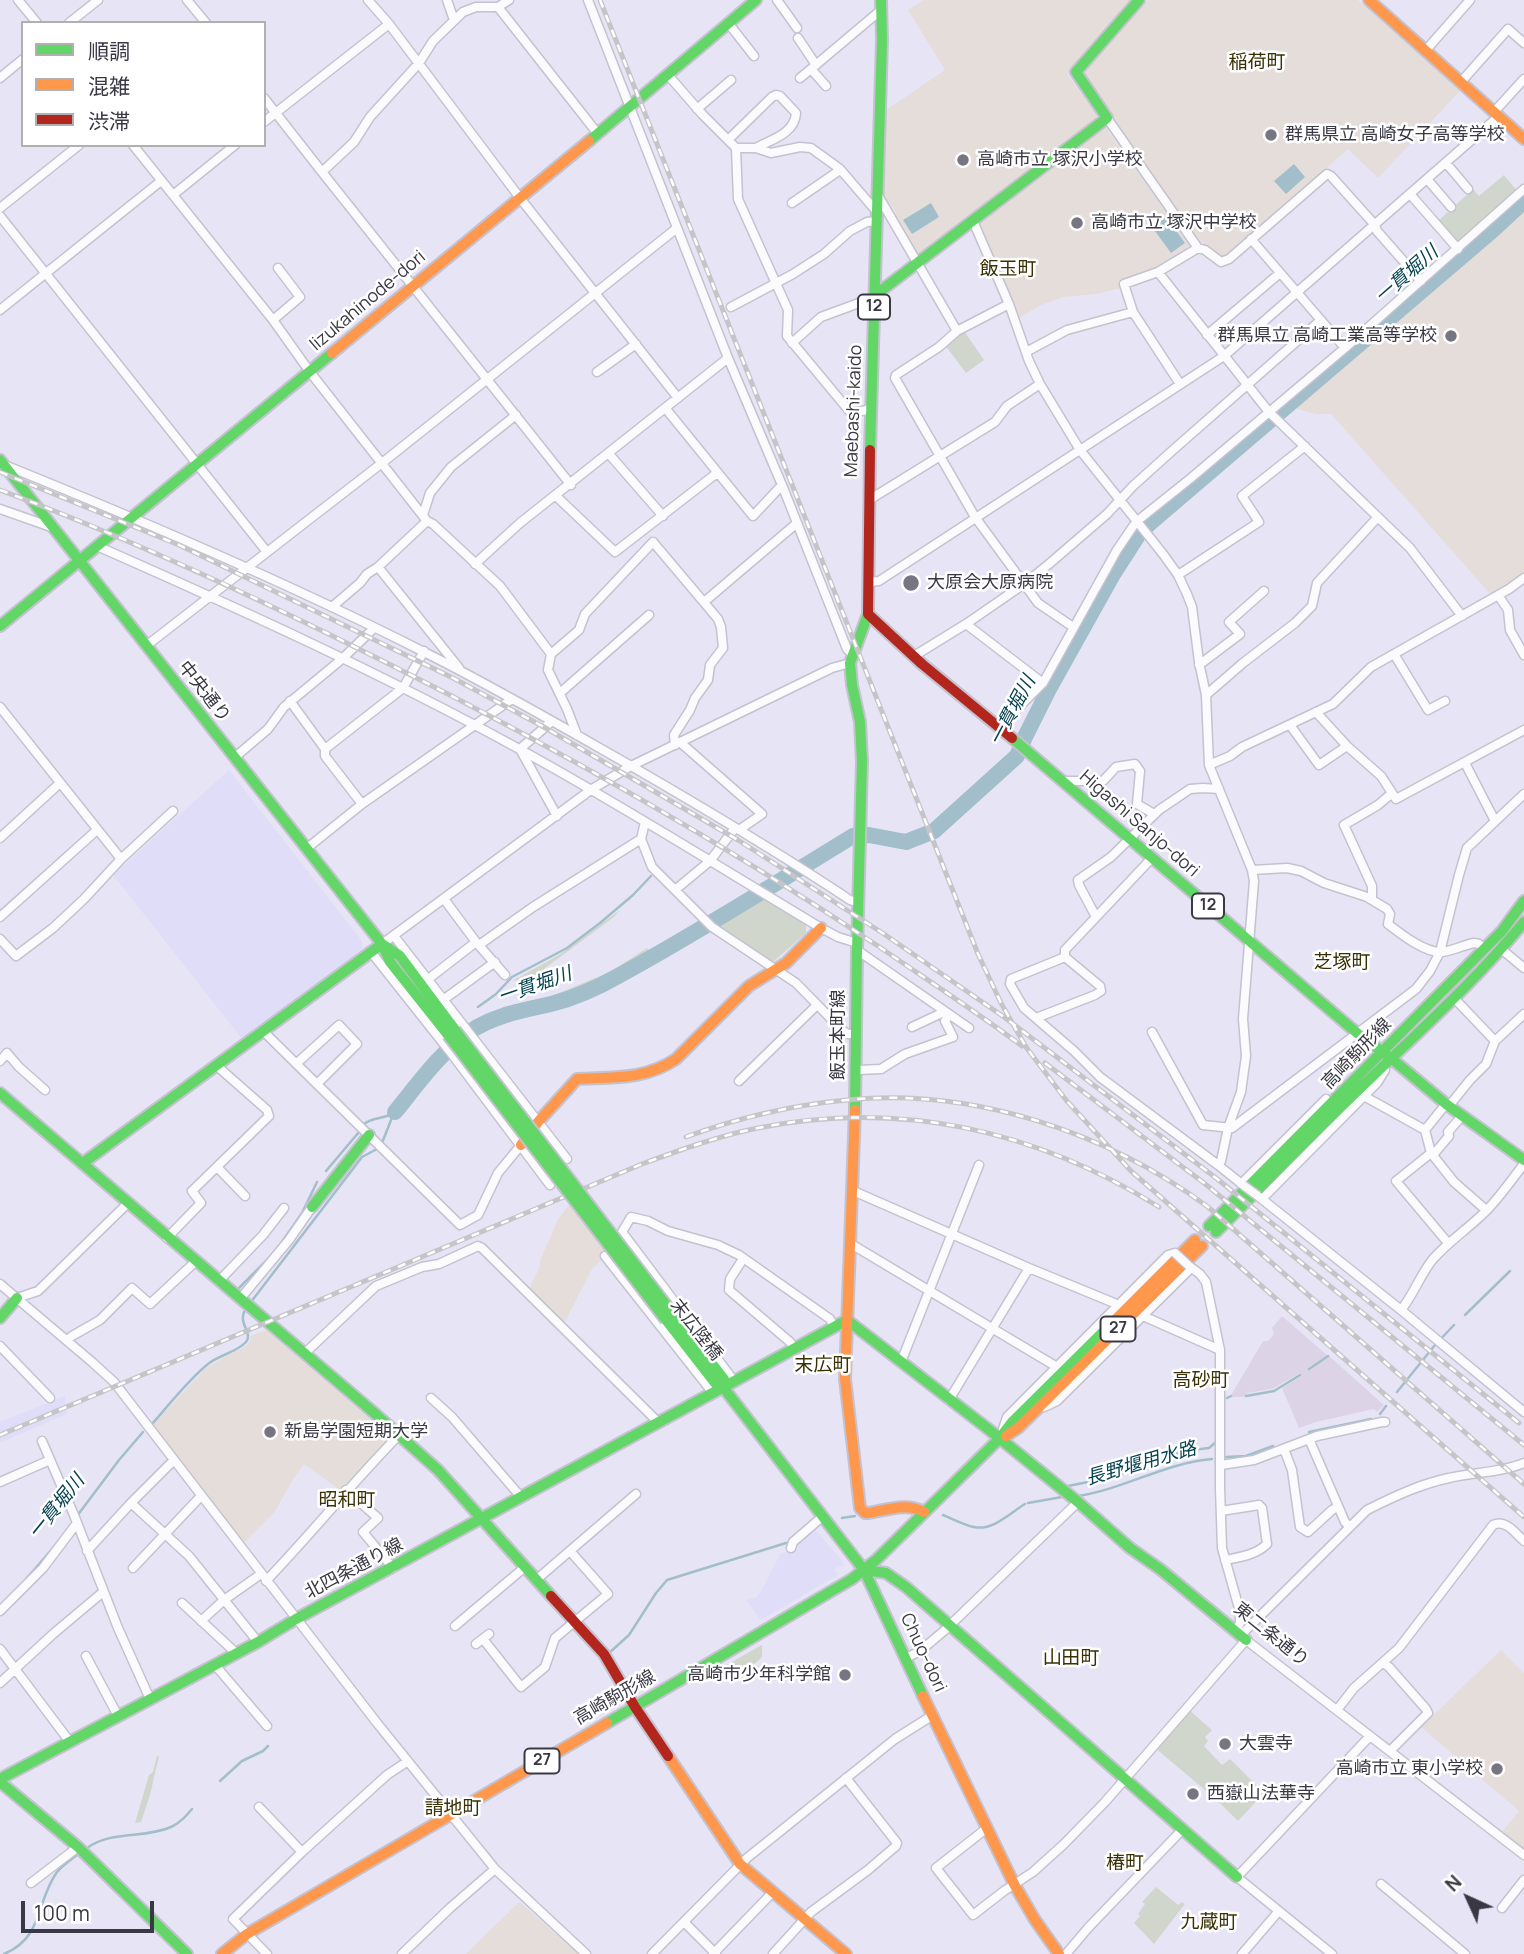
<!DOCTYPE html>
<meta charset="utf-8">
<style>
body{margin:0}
#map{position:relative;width:1524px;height:1954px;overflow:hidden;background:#e7e5f5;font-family:Manrope,"Noto Sans JP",sans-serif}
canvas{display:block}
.legend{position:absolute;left:21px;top:21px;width:245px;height:126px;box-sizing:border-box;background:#fff;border:2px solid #b0afb4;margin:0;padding:9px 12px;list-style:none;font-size:21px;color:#3a3844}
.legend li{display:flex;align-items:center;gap:14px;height:35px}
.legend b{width:35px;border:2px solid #b0afb4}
.north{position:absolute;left:1433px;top:1863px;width:70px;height:70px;-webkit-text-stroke:5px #fff;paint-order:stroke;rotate:315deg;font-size:19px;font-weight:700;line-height:28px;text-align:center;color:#3a3844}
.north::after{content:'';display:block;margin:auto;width:24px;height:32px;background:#3a3844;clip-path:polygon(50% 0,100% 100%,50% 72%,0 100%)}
.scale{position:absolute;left:21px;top:1901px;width:133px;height:32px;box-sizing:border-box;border:4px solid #3a3844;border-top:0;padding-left:9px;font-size:21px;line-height:24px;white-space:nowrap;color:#3a3844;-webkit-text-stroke:5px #fff;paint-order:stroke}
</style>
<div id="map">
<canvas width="1524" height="1954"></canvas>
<ul class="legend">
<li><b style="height:9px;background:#63d668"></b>順調</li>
<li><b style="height:9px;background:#ff974d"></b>混雑</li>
<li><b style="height:9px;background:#b3261e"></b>渋滞</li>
</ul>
<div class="north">N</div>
<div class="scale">100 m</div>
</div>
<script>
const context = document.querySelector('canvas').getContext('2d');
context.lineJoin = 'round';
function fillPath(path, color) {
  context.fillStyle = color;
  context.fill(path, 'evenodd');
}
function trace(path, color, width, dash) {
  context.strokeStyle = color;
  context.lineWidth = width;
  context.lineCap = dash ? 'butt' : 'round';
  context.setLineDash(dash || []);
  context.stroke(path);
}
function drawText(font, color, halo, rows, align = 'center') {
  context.font = font + ' Manrope,"Noto Sans JP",sans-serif';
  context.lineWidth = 5;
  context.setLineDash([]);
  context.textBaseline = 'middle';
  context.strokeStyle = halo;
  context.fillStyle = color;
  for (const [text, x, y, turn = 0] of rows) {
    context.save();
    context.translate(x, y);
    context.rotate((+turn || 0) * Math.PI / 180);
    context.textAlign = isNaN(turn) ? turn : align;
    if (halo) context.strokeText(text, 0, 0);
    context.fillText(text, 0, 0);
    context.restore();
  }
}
const built = new Path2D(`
 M229,770L362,941V951L242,1039L113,875Z
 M65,1396L67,1414L0,1443V1422Z
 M815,1529L843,1562L844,1566L838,1567L834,1570L838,1575L761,1620L746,1600L755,1598L760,1593L780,1554L796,1548L797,1545L802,1539Z`);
const industrial = new Path2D(`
 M1282,1316L1327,1355L1308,1368V1370L1329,1356L1384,1405L1377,1412L1374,1409L1316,1422L1299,1428L1282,1388L1301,1376L1300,1373L1272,1389L1247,1393L1245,1397H1230L1263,1341H1268L1274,1334L1272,1328Z`);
const education = new Path2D(`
 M924,0H1131L1069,70L1068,75L1096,114V119L918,256L915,253L893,216L896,213L891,205L888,201H882L886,110L945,70L908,10Z
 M1148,0H1358L1460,91L1378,178L1348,149L1226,256L1220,258L1196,236L1083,77V73Z
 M1104,125L1189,244L1188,248L1147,273L1120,281L1121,288L1096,294L1064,297L1041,305L1019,318L979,226L980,220Z
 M1524,211V574L1508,587L1492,596L1331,414H1316L1293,408Z
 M587,1193L634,1252L615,1266L606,1255L592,1269L564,1324L529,1288L539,1269L540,1261L557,1221L567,1207Z
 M266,1330L391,1437L390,1440L341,1491L304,1464L292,1481L274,1513L243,1544L152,1426L205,1369L226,1356L243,1348L250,1342L251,1336Z
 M1501,1650L1524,1673V1852L1501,1833L1519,1811L1421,1727Z
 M518,1903H521L578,1954H466Z`);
const green = new Path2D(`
 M1504,175L1518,192L1458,246L1437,222L1473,189L1479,196Z
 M964,331L984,360L966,373L945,345Z
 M762,897L806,925V933L773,962L718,927L717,924Z
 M620,910L614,917L533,977L512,981L559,955Z
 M647,948L652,953L593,986L586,987L542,1003L503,1010L502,1007L547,998L610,972Z
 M762,1645V1657L752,1666L716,1681L712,1673Z
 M1188,1709L1212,1730L1205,1737L1208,1741L1204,1746L1222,1765L1230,1759L1264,1793L1238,1821L1217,1800L1155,1748Z
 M157,1756H159L150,1795L141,1822L135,1823L149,1775L153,1772Z
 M1156,1887L1178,1905L1182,1902L1185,1904L1154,1944L1134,1923L1140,1916L1138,1914L1145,1904L1142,1902Z`);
const water = new Path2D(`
 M1294,164L1305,177L1286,194L1274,181Z
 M931,203L939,217L912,234L903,220Z
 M1166,217L1185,243L1171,253L1152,227Z`);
const stream = new Path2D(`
 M478,1007L496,994L512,977L567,948L600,923L633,895L651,876
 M363,1125C372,1116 385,1120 395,1112
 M382,1143L393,1115
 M326,1171L359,1132
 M277,1249L302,1213L317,1182
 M238,1289L268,1259
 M251,1302L362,1157L377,1149
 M1465,1315L1510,1271
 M1309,1369L1328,1356
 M1397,1392L1435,1345L1454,1325
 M1246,1396L1274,1391L1300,1375
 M1227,1398L1231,1396
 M1380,1414L1386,1406
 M152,1424C170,1404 187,1381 208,1364C219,1355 237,1352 246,1342C254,1332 235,1323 247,1307
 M1309,1432L1371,1419
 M1184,1451L1209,1448L1216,1442
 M1226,1457L1246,1456L1273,1446
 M1068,1486L1113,1477L1178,1453
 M1078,1496C1124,1489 1165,1463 1212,1459
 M1028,1503L1062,1497
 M943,1515C953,1519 964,1525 974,1527C993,1531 1010,1513 1025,1504
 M77,1516L119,1460L143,1432
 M842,1518L855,1516
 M27,1578L59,1541
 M608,1654L629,1635L656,1593L667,1580L786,1543
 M220,1781L242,1761L263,1751L268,1746
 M87,1848C112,1830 144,1839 171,1827C180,1823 186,1816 192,1809
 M4,1954C44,1937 35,1903 57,1872C63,1865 71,1860 78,1854`);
const river = new Path2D(`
 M395,1112C418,1084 440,1052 471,1031C494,1015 525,1010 551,1004C575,998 599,987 620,975C699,932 776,883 853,836L869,835L906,842L934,831L1017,756L1025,737L1050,687L1112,576L1139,534L1149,524L1493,230L1524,201`);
const street = new Path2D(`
 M18,0L37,23
 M187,0L206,23
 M368,0L389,24L520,198L678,398
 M447,0L454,20
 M588,0L728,358L782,485L847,649L853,655
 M777,0L797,28
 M498,7L598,134
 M69,23L98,0
 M729,24L754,56
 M798,38L816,65
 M1426,50L1470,0
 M668,75L702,114L736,148H756L771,153L800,147L811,148L840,169L877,212
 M0,78L23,59
 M800,78L811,69
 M1461,82L1508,29L1524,43
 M826,86L811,69L881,10
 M264,98L322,172L571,485
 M697,109L731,80
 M1494,112L1524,79
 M1107,118L1198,248L1205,250L1221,262L1229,259L1327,174L1331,176L1375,225L1377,231L1421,281
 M264,122L389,24
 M729,139L772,97L776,95L780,96L796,113C795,134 770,140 756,148
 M133,145L273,320L310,372L427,521L433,524L500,586L551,654
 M736,148L738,199L788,310L787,336L851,413L872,409
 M1446,163L1468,189
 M322,172L354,142L370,117L419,63L433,41L463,12L476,7H498L509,0
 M1427,179L1451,207
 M1410,194L1458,249
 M173,195L235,145
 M879,197L918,264
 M792,203L840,170
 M0,208L79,145
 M0,216L267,552
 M973,221L1009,304L1029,361L1040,384L1080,450L1163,554L1178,575L1187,594L1192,607L1199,662L1206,695L1209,765L1252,870L1254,881L1243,1019L1246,1056L1241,1092L1228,1128L1221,1161L1218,1165
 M1251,239L1345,348
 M918,264L957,331
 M1158,272L1269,412L1410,548L1462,616
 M1009,304L957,331L939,347L896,375L895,378L975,517L1038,603L1073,627
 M731,307L793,274L824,254L850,231L867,222L877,221
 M0,310L161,181
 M273,320L300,297L278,268
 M1207,335L1280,273
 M792,343L821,317L867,300L874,296
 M1026,352L1067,330L1133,312
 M597,372L636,344
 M1180,384L1133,312L1124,284L1158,272L1198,248
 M666,409L753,516L782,485
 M609,454L663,516
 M7,466C148,523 288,583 424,652C490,685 554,722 619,759C697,804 775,850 850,900L859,903
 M556,496L615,552L717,473
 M869,500L995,422L1007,406L1040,384
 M0,509L54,528
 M423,515L430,493L451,467L516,415
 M97,546C240,609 383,674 521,750C623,806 721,868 821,928L838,937L857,943
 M475,564L520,523L728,358
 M378,567L459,668
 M1178,575L1259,522L1242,496L1305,446
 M868,582L879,581L1224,356L1499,116
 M1498,595L1508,610L1510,630L1524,655
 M704,602L797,523
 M332,607L360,583L367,574L378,567L427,521
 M966,624L1043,683
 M146,646L382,463L677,228
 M1394,654L1428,710L1445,701
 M914,656L966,624L1024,584L1049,564L1107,514L1133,486L1173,450L1321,320
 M1199,665L1240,634L1229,622L1264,591
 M560,693L649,615
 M1206,695L1243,663L1295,623L1312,606L1317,583L1378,517
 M290,701L325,749
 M0,707L121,859
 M1316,712L1347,746L1381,776L1396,799L1524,730
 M552,721L520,749L557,816
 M1290,725L1319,765L1347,746
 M999,727L1043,683L1117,550L1136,522L1191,478L1345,348L1524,189
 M577,735L567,709L548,670L551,654L579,630L585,614L653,542L718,619L721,627L723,648L710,665L708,680L695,698L690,710L674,735L675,745
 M681,743L762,814L739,830
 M234,758L268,729L284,707L342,659L374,628
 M1465,763L1495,821
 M1209,765L1230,756L1242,747L1333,704L1371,667L1509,589L1524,578
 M1062,781H1103L1116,767L1135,764L1140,771L1137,804L1154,814
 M362,804L325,756V749L403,688L424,651
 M645,822L641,839L652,867L712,927L796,983L842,1030L848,1034H856
 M0,838L60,783
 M306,849L362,804L512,699
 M1252,870L1287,868L1301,871L1324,883L1367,897L1387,909L1390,914L1388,924C1401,934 1425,953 1442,952C1452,951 1464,945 1474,943L1479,944L1484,949
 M675,890L710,861L735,828
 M444,899L476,942L505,975
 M1372,900V886L1344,825L1378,805L1391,794
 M0,917L97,830
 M1096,917L1079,885L1078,880L1111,857L1159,810L1190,789L1203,788L1219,789
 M394,936L567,1159
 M0,939L16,956L53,928L84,899L121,859L173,811
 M382,944L592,789L631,766L832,668L850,663
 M479,945L533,907L641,839
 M1501,949L1524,968
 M857,950L969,1028
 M371,952L451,1053L550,1185
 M1065,957L1011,979L1010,984L1024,1008L1074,1051L1100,1077L1218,1165L1243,1185
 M427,980L476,942
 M1454,998L1495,1041
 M443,1000L495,962
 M1036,1018L1095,995L1101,991L1100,986L1065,957V950L1151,859
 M912,1027L944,1012
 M263,1031L460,1225L478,1215L498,1173L521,1145
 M1152,1032L1203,1125L1232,1128L1416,989L1430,971L1440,952L1459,875L1467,848L1524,794
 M0,1061L7,1053L19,1067L45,1090
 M297,1063L339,1025L357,1044L317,1084
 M857,1070L881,1069L905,1054L953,1037L945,1021L949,1015
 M739,1081L817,1005
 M1362,1095L1425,1130L1431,1153L1454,1182L1486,1210
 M1449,1106L1470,1080L1486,1064L1495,1041L1524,1014
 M1425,1130L1446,1104
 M1431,1153L1396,1181L1448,1243
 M1433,1155L1449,1136L1448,1132L1462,1116
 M217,1167L245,1196
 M1241,1184L1326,1099
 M851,1190L1029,1268L1119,1305
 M1258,1196L1401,1310L1524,1412
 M1262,1199L1377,1083L1385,1070
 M167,1238L201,1203L192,1191L269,1116L267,1110L217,1066
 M851,1244L1057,1367
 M605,1256L713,1393
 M743,1259L730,1279L729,1290L790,1342L794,1348
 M1189,1266L1200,1274L1206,1282L1220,1350V1488L1222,1548L1240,1612V1623L1236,1631
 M219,1281L263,1235L284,1208
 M0,1284L92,1362L114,1382L377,1723L495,1869L586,1954
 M17,1298L38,1291L128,1203
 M240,1299L289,1240L312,1207
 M1401,1310C1414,1294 1420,1275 1433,1259C1449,1241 1469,1228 1486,1211C1500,1197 1512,1179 1524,1164
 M1143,1316L1220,1350
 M67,1340L72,1336L100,1320L132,1288L150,1304L195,1262
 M0,1346L50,1398
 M304,1354L376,1286L422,1267L439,1264L478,1246L482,1248L658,1422
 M901,1362L979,1165
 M734,1381L622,1232L631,1217L648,1221L668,1231L718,1245L739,1255L830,1319L834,1327
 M431,1398L452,1417L521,1497
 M949,1400L1029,1268
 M1044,1407L1057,1401L1191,1268
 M1003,1429L1007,1417L1168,1255L1175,1253
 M1309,1439L1345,1522L1350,1527
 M42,1441L74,1515L118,1628L150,1699
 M1284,1449L1292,1470L1300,1527L1308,1532L1332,1510L1338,1507
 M1221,1465L1254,1460L1317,1436L1382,1422H1385
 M0,1482L50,1460
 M346,1490L378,1518L363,1532L393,1568
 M131,1503L189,1556L258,1642
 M1221,1511L1259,1505L1262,1508L1267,1544C1256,1555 1240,1557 1225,1560
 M791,1548L793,1542L822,1517
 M87,1551L131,1503L174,1460
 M133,1568L201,1496
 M536,1580L636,1494
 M266,1581C312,1533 353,1482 399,1435
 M182,1603L236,1653
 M0,1611L43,1568L77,1523
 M201,1621L224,1600L261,1574
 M455,1626L525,1567
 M1241,1635L1367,1510C1393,1497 1420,1484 1449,1478C1474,1472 1500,1473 1524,1463
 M483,1639L521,1687L545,1667L555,1638L608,1594L570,1551
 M476,1644L489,1634
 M0,1649L70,1742
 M86,1656L118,1716
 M906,1658L920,1651L945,1630L1078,1502
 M1383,1663L1389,1667L1426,1709L1428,1713L1390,1751
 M215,1665L267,1726
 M0,1683L53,1634L103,1592
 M1337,1710L1354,1688L1399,1648L1493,1525C1506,1519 1515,1533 1524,1541
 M259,1807L302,1852
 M987,1828L936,1868L973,1915L1004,1891L1033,1872L1064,1844L1105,1802L1246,1640L1524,1855
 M31,1883L78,1847
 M1381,1884L1465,1954
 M1502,1908L1524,1880
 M684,1922L716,1954
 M267,1954L233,1919L302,1852L387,1775L408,1761
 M402,1954L450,1908L495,1869
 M652,1954L747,1858L895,1739L933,1715
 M713,1954L773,1892
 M773,1954L811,1912L868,1870L896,1846L897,1843L846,1778
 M1066,1954L1088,1928L1181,1831
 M1242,1954L1278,1912
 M1332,1954L1237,1877L1370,1736`);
const fast = new Path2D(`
 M589,141L756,0
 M874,296L1107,118L1076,72L1139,0
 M870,450L882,40L881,0
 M0,460L382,944L390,962L448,1035
 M0,626L332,353
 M1012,738L1357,1033L1392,1059L1446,1104L1524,1160
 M382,944L400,956L455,1030
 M0,1093L372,1411L438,1470L551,1596
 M855,1110L857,950L862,761L860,722L852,685L850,663L868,614
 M83,1163L382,944
 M312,1207L369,1135
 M1209,1226L1502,931L1524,901
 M1216,1232C1269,1179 1321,1125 1375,1074C1426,1025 1479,977 1524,922
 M673,1314L724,1379L723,1387
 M0,1318L17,1298
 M666,1320L715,1383L723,1387L864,1570L923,1696
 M847,1320L987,1428L1078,1502L1130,1548L1160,1569L1246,1640
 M864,1570L886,1573L906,1587L1237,1877
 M607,1723L852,1579L876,1560L999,1439L1012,1422L1115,1320
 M0,1779L258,1642L296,1619L847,1320
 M0,1782L78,1847L187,1954`);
const slow = new Path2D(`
 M1369,0L1524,139
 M332,353L589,141
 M855,1110L845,1379L860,1508L865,1513H868C887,1510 907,1502 924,1512
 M521,1145L538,1122L577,1079C613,1077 645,1080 676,1059L749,986L786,963L821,928
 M1115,1320L1195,1240
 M1006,1436L1018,1428L1202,1246
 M923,1696L1014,1884L1035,1920L1059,1954
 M668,1756L740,1864L846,1954
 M222,1954L247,1934L607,1723`);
const jam = new Path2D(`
 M870,450L868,614L922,664L1012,738
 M551,1596L604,1654L635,1707L668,1756`);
const rail = new Path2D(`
 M600,0L978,954L1001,1003L1026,1047L1066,1100L1131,1171L1524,1517
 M0,472L179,545L453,678L542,726L738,840L884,934L1004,1017L1216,1178L1519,1423
 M0,490C132,539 260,599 385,662C555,747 720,841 878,946C926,979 975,1011 1022,1046
 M1045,1063L1204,1183L1524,1445
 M686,1137C737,1118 793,1105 847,1100C973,1087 1108,1133 1208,1207L1524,1484
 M0,1435L642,1164C680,1150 718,1136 758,1128C901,1099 1037,1131 1159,1207`);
const streetBridge = new Path2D(`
 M1243,1185L1258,1196
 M1175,1253L1189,1266`);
const fastBridge = new Path2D(`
 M455,1030L673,1314
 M448,1035L666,1320`);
const markers = [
 [1271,135,7,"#777582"],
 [963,160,7,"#777582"],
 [1077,223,7,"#777582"],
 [1451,336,7,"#777582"],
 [911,583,9,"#777582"],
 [270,1432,7,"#777582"],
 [845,1675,7,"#777582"],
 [1225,1744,7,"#777582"],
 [1497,1769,7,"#777582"],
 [1193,1794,7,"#777582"]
];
const shields = [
 [874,307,32],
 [1208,906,32],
 [1118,1329,35],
 [542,1761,35]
];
const shieldNames = [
 ["12",874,307],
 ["12",1208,906],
 ["27",1118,1329],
 ["27",542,1761]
];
const poiNames = [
 ["群馬県立 高崎女子高等学校",1285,135],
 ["高崎市立 塚沢小学校",977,160],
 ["高崎市立 塚沢中学校",1091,223],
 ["群馬県立 高崎工業高等学校",1437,336,"right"],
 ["大原会大原病院",927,583],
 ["新島学園短期大学",284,1432],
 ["高崎市少年科学館",831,1675,"right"],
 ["大雲寺",1239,1744],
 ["高崎市立 東小学校",1483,1769,"right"],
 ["西嶽山法華寺",1207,1794]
];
const streetNames = [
 ["Iizukahinode-dori",368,301,-40],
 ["Maebashi-kaido",854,411,-88],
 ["中央通り",204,692,52],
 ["Higashi Sanjo-dori",1139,824,41],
 ["飯玉本町線",839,1035,-90],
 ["高崎駒形線",1357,1054,-46],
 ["末広陸橋",696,1330,52],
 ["北四条通り線",354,1569,-28],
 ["東二条通り",1271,1635,39],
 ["Chuo-dori",923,1653,65],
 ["高崎駒形線",615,1698,-30]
];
const neighbourhoodNames = [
 ["稲荷町",1257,63],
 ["飯玉町",1008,270],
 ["芝塚町",1342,963],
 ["末広町",823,1366],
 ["高砂町",1201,1381],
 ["昭和町",347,1501],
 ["山田町",1071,1659],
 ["請地町",453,1809],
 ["椿町",1125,1864],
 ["九蔵町",1209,1923]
];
const waterNames = [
 ["一貫堀川",1407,275,-41],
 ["一貫堀川",1013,711,-62],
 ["一貫堀川",535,986,-19],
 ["長野堰用水路",1141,1464,-16],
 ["一貫堀川",57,1507,-51]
];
fillPath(built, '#e0ddf8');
fillPath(industrial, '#dcd4e6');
fillPath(education, '#e5ddda');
fillPath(green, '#d0d6cc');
fillPath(water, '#a2beca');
trace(stream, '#a2beca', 2.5);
trace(river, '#a2beca', 16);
trace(street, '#c4c2cf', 11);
trace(fast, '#c4c2cf', 14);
trace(slow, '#c4c2cf', 14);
trace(jam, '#c4c2cf', 14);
trace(street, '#fbfbfe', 8);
trace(fast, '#63d668', 10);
trace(slow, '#ff974d', 10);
trace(jam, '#b3261e', 10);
trace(rail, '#c5c5c9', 5);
trace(rail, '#fff', 2.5, [8]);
trace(streetBridge, '#c4c2cf', 11, []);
trace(fastBridge, '#c4c2cf', 14, []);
trace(streetBridge, '#fbfbfe', 8);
trace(fastBridge, '#63d668', 10);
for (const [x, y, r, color] of markers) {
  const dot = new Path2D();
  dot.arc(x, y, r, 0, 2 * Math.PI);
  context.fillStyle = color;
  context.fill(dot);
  trace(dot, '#fff', 2.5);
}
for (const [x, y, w] of shields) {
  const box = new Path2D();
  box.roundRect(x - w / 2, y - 12.5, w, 25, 5);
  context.fillStyle = '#fff';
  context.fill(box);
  trace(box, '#3a3844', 2);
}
drawText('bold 16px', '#3a3844', null, shieldNames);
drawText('18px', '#3a3844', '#fff', poiNames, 'left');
drawText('18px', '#3a3844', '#fff', streetNames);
drawText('19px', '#393105', '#fff', neighbourhoodNames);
drawText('italic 19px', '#064350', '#fff', waterNames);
</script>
